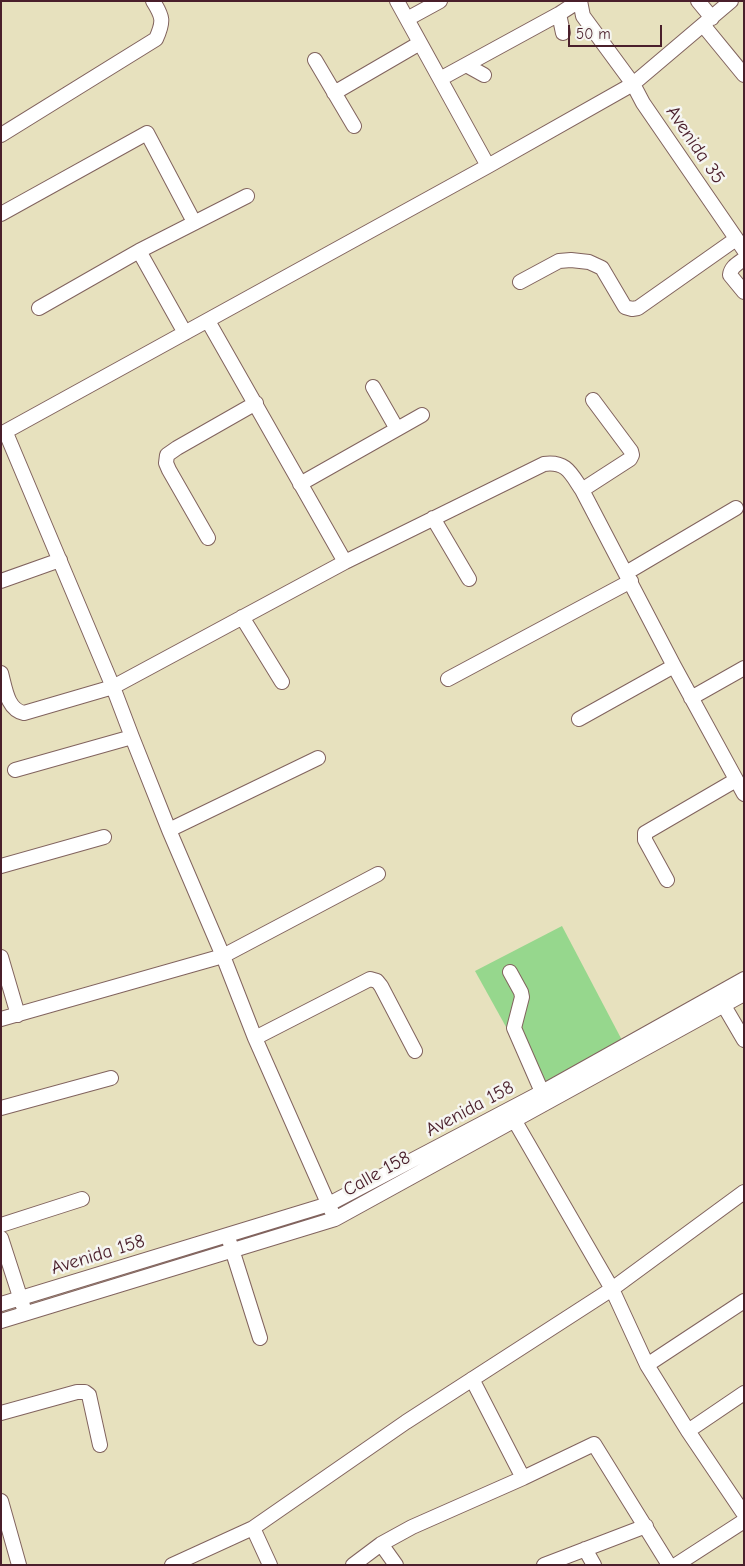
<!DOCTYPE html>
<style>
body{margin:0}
#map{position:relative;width:745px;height:1566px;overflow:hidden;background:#e7e1be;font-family:"Comic Neue",sans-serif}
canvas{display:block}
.frame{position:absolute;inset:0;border:2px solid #4a1f2b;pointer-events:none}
.scale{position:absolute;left:568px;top:25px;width:94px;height:22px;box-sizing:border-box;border:2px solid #4a1f2b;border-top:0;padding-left:6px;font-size:15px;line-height:18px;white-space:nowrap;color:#4a1f2b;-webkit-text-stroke:4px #f6f6f2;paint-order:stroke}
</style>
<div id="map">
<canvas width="745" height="1566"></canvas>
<div class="frame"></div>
<div class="scale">50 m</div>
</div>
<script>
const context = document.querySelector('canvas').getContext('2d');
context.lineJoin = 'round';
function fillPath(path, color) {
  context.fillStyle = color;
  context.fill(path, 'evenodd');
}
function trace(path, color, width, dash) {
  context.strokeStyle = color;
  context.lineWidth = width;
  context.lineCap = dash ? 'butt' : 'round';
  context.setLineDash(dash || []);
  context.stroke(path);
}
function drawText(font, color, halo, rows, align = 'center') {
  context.font = font + ' "Comic Neue",sans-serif';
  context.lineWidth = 5;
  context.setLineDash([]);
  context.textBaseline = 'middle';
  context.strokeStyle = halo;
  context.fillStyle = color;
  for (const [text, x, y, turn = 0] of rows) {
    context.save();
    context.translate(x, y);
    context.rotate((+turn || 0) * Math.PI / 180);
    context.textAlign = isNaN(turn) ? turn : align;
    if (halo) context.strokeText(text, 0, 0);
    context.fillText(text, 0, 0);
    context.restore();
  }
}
const green = new Path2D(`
 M562,926L624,1044L541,1090L475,971Z`);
const minor = new Path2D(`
 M397,1L488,166
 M580,1L583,16L633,84L643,103L744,250
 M698,1L712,18
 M559,14L563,33
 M407,19L440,1
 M703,25L744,75
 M315,60L354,126
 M466,65L484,75
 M440,79L559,14L579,1
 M334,93L420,43
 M1,135L156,39C164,21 163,17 153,1
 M1,214L147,133L194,222
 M139,251L185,333
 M744,259C737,264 731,267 730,275L744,292
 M520,282L559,261L571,260L589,262L602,268L625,307L632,309L638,308L736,239
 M39,308L139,251L247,196
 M208,321L345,562
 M373,387L397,429
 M6,433L113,687L132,737L169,830L223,956L255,1038L335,1219
 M1,434L488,166L633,84L731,1
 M300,484L422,415
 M582,490L630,459L632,455L631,451L593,400
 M433,518L469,579
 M208,538L169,470L166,463L167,455L177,448L256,403
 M626,573L736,508
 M1,581L60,560
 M242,617L282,682
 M1,673C5,687 7,710 24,713L113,687L345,562L544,464C567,461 571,474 582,490L674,666L744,794
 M448,679L631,581
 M691,698L744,668
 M579,719L674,666
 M15,770L132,737
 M169,830L318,758
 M1,866L104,837
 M667,880L645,840V833L736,780
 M1,957L18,1015
 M510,972L521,992L522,997L514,1028L542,1092
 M720,999L744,1040
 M1,1019L223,956L378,874
 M255,1038L370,979L377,981L381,986L415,1051
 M1,1108L111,1078
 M509,1111L612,1289L647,1365L688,1431L744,1514
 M1,1225L82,1199
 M1,1238L23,1306
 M230,1243L260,1338
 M1,1304L329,1204L542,1092L744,979
 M1,1321L335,1219L744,994
 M647,1365L744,1301
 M472,1379L523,1478
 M1,1413L77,1392H85L89,1395L100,1445
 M688,1431L744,1393
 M1,1501L19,1565
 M253,1528L270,1565
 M381,1544L396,1565
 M585,1549L594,1565
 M172,1565L253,1528L406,1422L612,1289L744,1192
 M353,1565L381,1544L412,1527L523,1478L594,1444L669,1565
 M544,1565L646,1526
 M676,1565L744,1521`);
const streetNames = [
 ["Avenida 35",695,145,56],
 ["Avenida 158",470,1109,-28],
 ["Calle 158",377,1174,-29],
 ["Avenida 158",98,1255,-17]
];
fillPath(green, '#96d78d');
trace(minor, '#81635e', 16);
trace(minor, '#fff', 14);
drawText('19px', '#4a1f2b', '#f6f6f2', streetNames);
</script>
